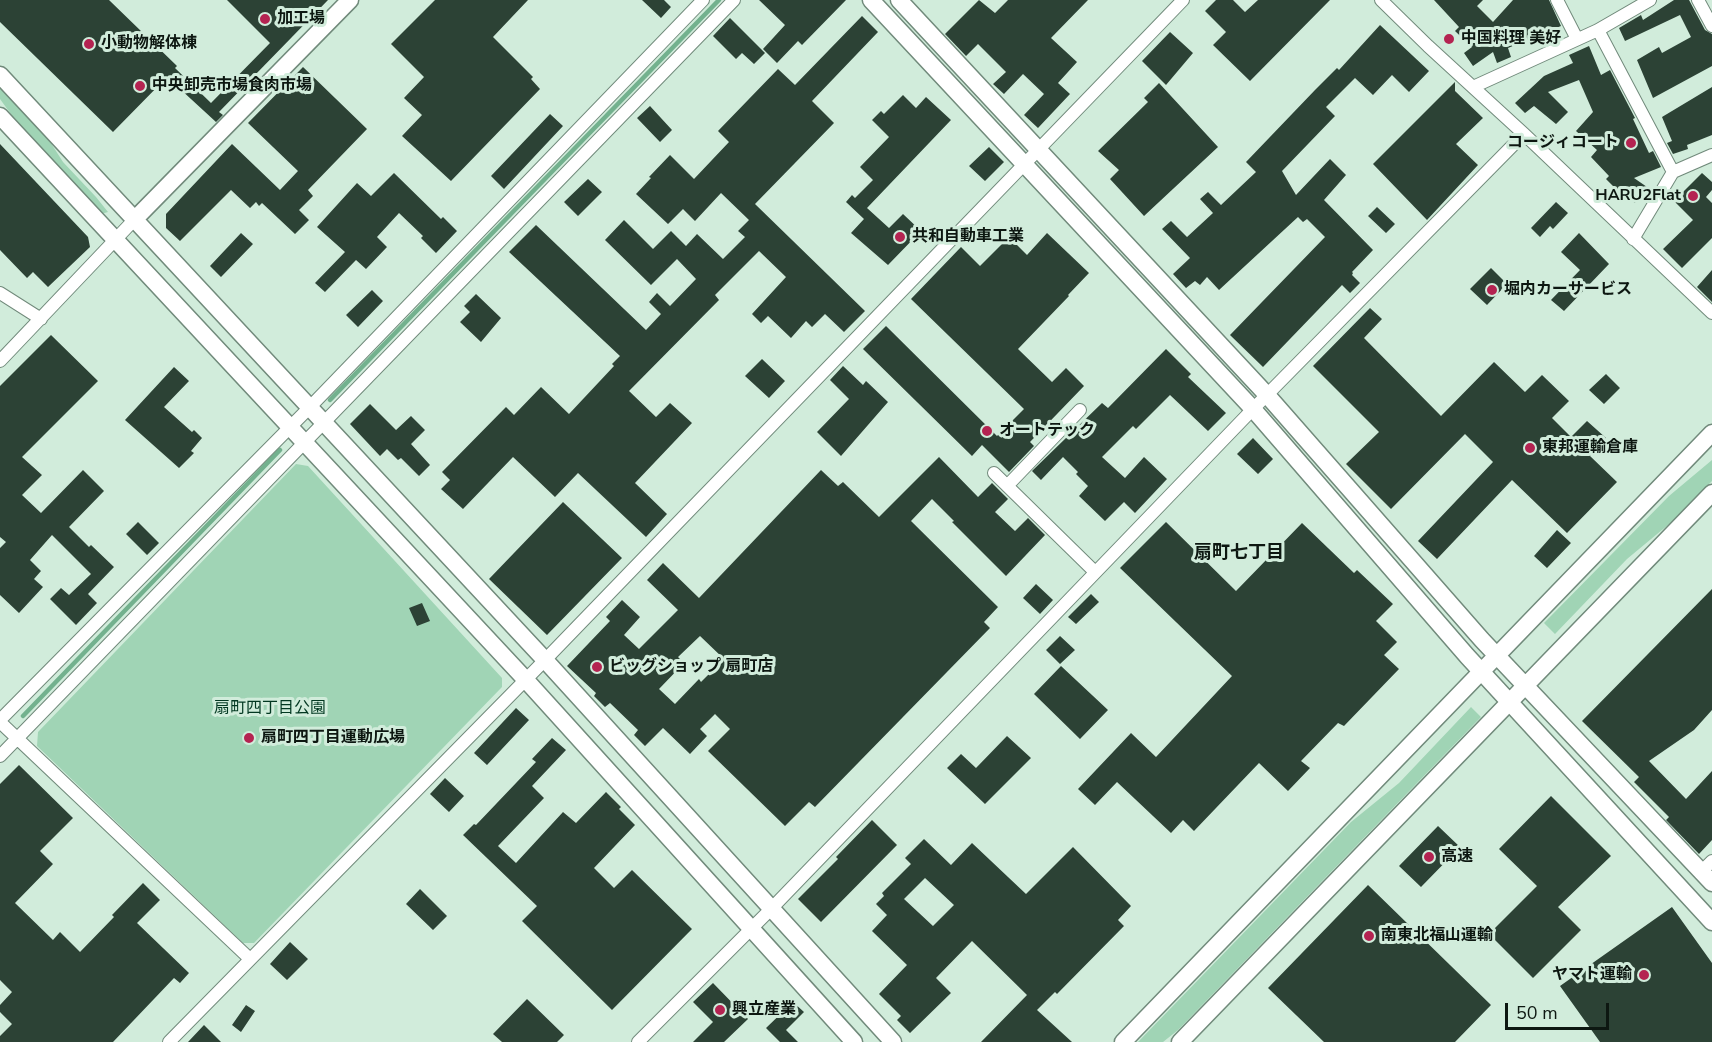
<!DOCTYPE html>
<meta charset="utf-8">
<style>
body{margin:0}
#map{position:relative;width:1712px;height:1042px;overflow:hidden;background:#d1ecdb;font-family:"Nunito Sans",sans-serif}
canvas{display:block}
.scale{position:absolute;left:1505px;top:1003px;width:104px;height:27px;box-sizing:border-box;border:3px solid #0d1711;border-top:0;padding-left:8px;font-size:18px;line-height:21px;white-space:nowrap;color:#0d1711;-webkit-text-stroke:4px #d1ecdb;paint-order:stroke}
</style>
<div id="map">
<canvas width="1712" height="1042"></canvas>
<div class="scale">50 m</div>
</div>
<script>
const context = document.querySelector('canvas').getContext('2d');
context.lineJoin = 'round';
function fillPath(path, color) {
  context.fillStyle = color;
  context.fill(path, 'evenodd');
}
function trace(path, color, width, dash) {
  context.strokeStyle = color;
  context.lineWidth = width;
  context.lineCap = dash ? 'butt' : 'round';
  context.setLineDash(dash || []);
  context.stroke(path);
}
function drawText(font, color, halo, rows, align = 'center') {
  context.font = font + ' "Nunito Sans","Noto Sans JP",sans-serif';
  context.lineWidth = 6;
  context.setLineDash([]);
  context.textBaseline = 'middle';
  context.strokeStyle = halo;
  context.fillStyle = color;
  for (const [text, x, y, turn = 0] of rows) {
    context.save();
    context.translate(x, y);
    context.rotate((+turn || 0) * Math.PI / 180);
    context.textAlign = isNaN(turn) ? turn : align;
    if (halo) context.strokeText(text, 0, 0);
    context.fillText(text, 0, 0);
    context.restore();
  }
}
const green = new Path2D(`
 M0,85L47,137L63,162L96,197L108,212L101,214L21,128L0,99Z
 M1712,460V481L1674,520L1627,559L1555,634L1544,623L1669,496Z
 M296,464L308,466L502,678V687L254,943H243L37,746L38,732Z
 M1471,707L1481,717L1178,1030L1163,1042H1138L1351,822L1399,783Z`);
const stream = new Path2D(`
 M330,400L719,0
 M23,716L280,450`);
const building = new Path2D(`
 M0,0H109L177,66L175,68L211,103L270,43L227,0H328L219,112L223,115L216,122L167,77L113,132L0,22Z
 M435,0H528L493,37L533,77L531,79L540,89L451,181L402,136L422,115L404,98L424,77L391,44Z
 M642,0H664L671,7L661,18Z
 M759,0H846L802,45L798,41L777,63L763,49L785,25Z
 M979,0L995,13L1008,0H1088L1051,38L1077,62L1058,83L1070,94L1038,128L1024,115L1044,94L1023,74L1004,94L993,84L1006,72L978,44L966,56L945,34Z
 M1216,0H1233L1245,12L1258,0H1330L1250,81L1213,45L1226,32L1205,11Z
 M1434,0H1483L1477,6L1493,22L1513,0H1549L1561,26L1508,48L1511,57L1497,63L1493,52L1473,66L1464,53L1472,47L1455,31L1459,27Z
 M1674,0H1689L1705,30L1712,34V66L1653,98L1637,60L1659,47L1662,53L1691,37L1680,15L1625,41L1619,28L1641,15L1643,20Z
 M862,16L878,32L812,101L834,123L755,204L865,311L844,332L825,314L812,327L806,321L791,338L768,316L761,323L752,314L786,277L759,251L715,295L719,300L629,391L656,417L670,403L692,423L635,483L667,514L646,537L578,473L555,497L513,457L463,509L441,489L450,480L442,472L506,407L514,415L541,387L569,414L614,366L612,364L620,356L509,252L536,225L646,330L661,314L649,302L657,293L670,306L696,279L677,259L651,285L605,240L624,220L653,249L671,231L686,246L697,234L723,259L745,237L738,231L749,220L721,193L695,221L683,209L668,224L636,194L651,178L649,177L670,155L694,179L729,142L718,131L778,69L795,85Z
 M730,18L765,53L754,64L742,53L736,59L713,36Z
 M1380,25L1429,71L1409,92L1392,75L1373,95L1355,78L1326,107L1335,116L1282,171L1296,195L1330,159L1346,175L1324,200L1373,250L1352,272L1353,273L1352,275L1360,283L1350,293L1342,285L1263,367L1230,335L1325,237L1307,219L1303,222L1298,217L1219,290L1207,277L1200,285L1195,281L1186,288L1173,274L1190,258L1162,229L1171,221L1187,237L1213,213L1200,199L1208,192L1221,205L1256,172L1246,162L1315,90L1337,68L1339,70Z
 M1170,32L1193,53L1166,85L1142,61Z
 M1589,46L1601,75L1610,70L1635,118L1633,119L1649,153L1653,151L1661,167L1634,178L1647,187L1635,203L1619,192L1606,179L1609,176L1591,157L1597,150L1576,131L1593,112L1579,80L1548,92L1568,112L1556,124L1534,106L1525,113L1515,103L1544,76L1573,63L1569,55Z
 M303,67L367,129L308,190L313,196L299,210L309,220L295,234L262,203L259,206L256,202L250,208L231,190L180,241L166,228V214L232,144L280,190L298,171L248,123Z
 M1455,82V91L1483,118L1456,144L1478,165L1427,220L1373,164Z
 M1159,83L1218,147L1144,216L1110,179L1119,170L1098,151L1148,102L1144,98Z
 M1712,87V135L1687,145L1688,149L1673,154L1667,143L1672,141L1662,117Z
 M903,95L916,108L926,97L951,120L867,208L889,228L903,214L921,231L888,265L851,233L864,219L846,202L852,195L855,198L873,180L860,167L889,137L872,120L881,111L884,114Z
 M650,106L672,130L660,142L637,118Z
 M550,114L563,126L504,189L491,176Z
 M0,144L88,237L90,247L48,287L33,272L27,278L0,250Z
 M989,147L1004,162L985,181L969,166Z
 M394,173L441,219L443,217L457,231L436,253L421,238L423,236L399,213L377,237L387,247L366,269L356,260L325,292L315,283L345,252L317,227L357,183L371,196Z
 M1702,173L1712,182V190L1706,197L1712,203V238L1682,268L1663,249L1693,220L1674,201Z
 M588,179L602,192L578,216L564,202Z
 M1556,202L1568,213L1553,229L1550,226L1540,237L1531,228Z
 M1377,207L1395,224L1386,233L1368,216Z
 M241,233L253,244L221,277L210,266Z
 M1047,233L1089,273L1068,295L1069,296L1018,349L1052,382L1066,368L1084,386L1030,442L1034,446L1009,472L982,445L972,456L863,349L886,326L997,436L1024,409L911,299L961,247L980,266L1009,237L1027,255Z
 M1579,233L1609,264L1564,311L1551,300L1580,270L1561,252Z
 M1491,268L1507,284L1487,305L1470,289Z
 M1712,270V302L1697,287Z
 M372,290L383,301L358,327L346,315Z
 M476,294L501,318L481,342L460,322L470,312L464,306Z
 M1370,308L1382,319L1364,338L1441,416L1494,362L1525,392L1542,375L1569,401L1552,418L1571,437L1587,421L1606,438L1590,456L1617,482L1567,533L1512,480L1437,559L1418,541L1493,462L1465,434L1391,509L1346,464L1379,432L1313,366Z
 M51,335L98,381L22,457L42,475L22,495L41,513L83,470L104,491L69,527L89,547L91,545L114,567L88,594L97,603L76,625L50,599L61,588L69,595L91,574L52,535L30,560L41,571L34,579L43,587L19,613L0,595V548L6,542L0,537V386Z
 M1166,349L1191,374L1188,377L1226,413L1208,431L1170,395L1136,429L1133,426L1102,457L1125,478L1144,457L1167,479L1135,513L1124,502L1105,521L1079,496L1088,486L1076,474L1078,472L1063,457L1041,480L1032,471L1102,403L1108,408Z
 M762,359L785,381L769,398L745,376Z
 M843,366L863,385L866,381L888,402L841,456L817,432L849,399L830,380Z
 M174,367L189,381L164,407L192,432L194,430L202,438L191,451L194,453L179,468L125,420Z
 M1606,374L1620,388L1604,404L1589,390Z
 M370,404L396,430L411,416L425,430L411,444L430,465L419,476L401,458L398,460L387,449L380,456L350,424Z
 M1253,438L1273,459L1258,474L1237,454Z
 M939,457L978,497L992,483L1008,499L995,512L1015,531L1028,518L1045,535L1006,576L952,522L954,521L932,499L911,521L998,607L984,622L990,628L815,807L809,802L785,826L708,751L730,729L715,714L700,729L707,736L690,754L663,728L645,746L634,735L638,730L610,703L605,707L594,696L596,693L567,666L610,621L606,617L622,600L640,617L624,635L639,649L678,610L647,580L663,563L699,598L821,470L838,486L843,482L879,517ZM700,636L724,659L701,682L699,679L675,704L659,689L684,663L678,657Z
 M563,502L622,558L547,635L489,579Z
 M138,522L159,543L147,555L126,534Z
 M1166,522L1236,591L1302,523L1354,573L1357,570L1393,604L1376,621L1397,642L1384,655L1399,669L1344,726L1338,723L1301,761L1310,768L1288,791L1259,763L1194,831L1183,820L1171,833L1117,782L1095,805L1078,789L1131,733L1156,757L1232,676L1120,568Z
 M1557,530L1571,543L1547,568L1534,556Z
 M1036,584L1053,600L1040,614L1023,598Z
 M1712,589V710L1694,730L1649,761L1686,799L1712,771V840L1699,854L1666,820L1669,817L1634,782L1639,777L1582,721Z
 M1091,594L1099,602L1076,624L1068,617Z
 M422,603L430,621L417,626L409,608Z
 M1060,636L1075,650L1060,664L1046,650Z
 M1061,666L1108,710L1080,739L1034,694Z
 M516,708L529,720L487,765L474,753Z
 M1007,736L1031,758L985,804L947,768L961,754L976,768Z
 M552,738L566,750L532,786L544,798L498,846L516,863L563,812L576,823L606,792L621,807L619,809L635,825L594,868L614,888L632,870L692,929L612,1010L522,921L537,906L463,835L474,824L476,825L536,762L532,759Z
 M19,765L73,818L40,851L53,864L15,903L53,940L60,932L80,952L114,917L112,915L143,883L160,900L137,923L189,973L180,983L174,978L113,1042H0V1036L12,1024L0,1012V1005L12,992L0,980V784Z
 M445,778L464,796L449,812L430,794Z
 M1551,796L1611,856L1558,907L1581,930L1533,978L1489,934L1537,886L1499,849Z
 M872,820L897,845L821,922L798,899L838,859L836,857Z
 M1438,826L1460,847L1421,887L1399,866Z
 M924,839L951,865L972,843L1026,894L1073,847L1131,906L1118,920L1124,926L1057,994L1055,992L1037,1010L1072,1042H981L1027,995L972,941L936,978L951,993L910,1033L897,1020L901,1016L879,994L907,965L872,931L887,915L876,904L884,896L882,893L911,864L905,858ZM925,878L954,905L933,926L904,899Z
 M1368,885L1491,1005L1455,1042H1324L1268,988Z
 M420,889L447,916L433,930L406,904Z
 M1672,907L1712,963V1042H1600L1560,986Z
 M290,942L308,959L287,980L270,964Z
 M713,983L748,1019L724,1042H693L713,1022L693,1002Z
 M527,999L564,1035L557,1042H502L493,1034Z
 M793,1002L804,1012L786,1030L798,1042H780L766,1028Z
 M246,1005L255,1011L241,1032L232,1025Z
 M204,1025L221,1042H188Z`);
const street = new Path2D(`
 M1381,0L1428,46L1524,134L1712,313
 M1557,0L1577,39
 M1698,0L1712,26
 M1598,30L1673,172
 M1473,87L1598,30L1650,0
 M1633,239L1673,172L1712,155
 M0,293L41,319
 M0,361L134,220
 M994,473L1095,572
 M1007,486L1080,410
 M0,720L310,407L703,0
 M0,722L250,959
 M0,756L734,0
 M1701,872L1712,861
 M169,1042L545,660L1183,0
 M638,1042L772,908L1253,409L1524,134`);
const secondary = new Path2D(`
 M871,0L1253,409L1467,656L1712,922
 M899,0L1267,395L1482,640L1712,883
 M0,75L545,660L893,1042
 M0,116L525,679L854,1042
 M134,220L350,0
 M1123,1042L1712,433
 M1180,1042L1712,493`);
const markers = [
 [265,19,6,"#b42351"],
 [1449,39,6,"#b42351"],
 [89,44,6,"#b42351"],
 [140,86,6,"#b42351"],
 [1631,143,6,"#b42351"],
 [1693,196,6,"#b42351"],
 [900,237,6,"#b42351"],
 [1492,290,6,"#b42351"],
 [987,431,6,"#b42351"],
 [1530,448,6,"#b42351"],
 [597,667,6,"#b42351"],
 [249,738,6,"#b42351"],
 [1429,857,6,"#b42351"],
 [1369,936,6,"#b42351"],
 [1644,975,6,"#b42351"],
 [720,1010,6,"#b42351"]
];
const poiNames = [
 ["加工場",277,19],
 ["中国料理 美好",1461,39],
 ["小動物解体棟",101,44],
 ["中央卸売市場食肉市場",152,86],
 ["コージィコート",1619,143,"right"],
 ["HARU2Flat",1681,196,"right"],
 ["共和自動車工業",912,237],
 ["堀内カーサービス",1504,290],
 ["オートテック",999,431],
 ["東邦運輸倉庫",1542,448],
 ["ビッグショップ 扇町店",609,667],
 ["扇町四丁目運動広場",261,738],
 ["高速",1441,857],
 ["南東北福山運輸",1381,936],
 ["ヤマト運輸",1632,975,"right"],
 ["興立産業",732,1010]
];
const parkNames = [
 ["扇町四丁目公園",270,709]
];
const neighbourhoodNames = [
 ["扇町七丁目",1239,554]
];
fillPath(green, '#a0d4b5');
trace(stream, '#73b18e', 4.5);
fillPath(building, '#2c4235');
trace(street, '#718a7b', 14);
trace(secondary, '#718a7b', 19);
trace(street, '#fff', 12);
trace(secondary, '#fff', 16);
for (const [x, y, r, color] of markers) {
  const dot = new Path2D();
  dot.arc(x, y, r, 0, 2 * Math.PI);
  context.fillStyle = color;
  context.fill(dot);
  trace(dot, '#d1ecdb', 2);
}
drawText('bold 16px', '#0d1711', '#d1ecdb', poiNames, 'left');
drawText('16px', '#023821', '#d1ecdb', parkNames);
drawText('bold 18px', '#0d1711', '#d1ecdb', neighbourhoodNames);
</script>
